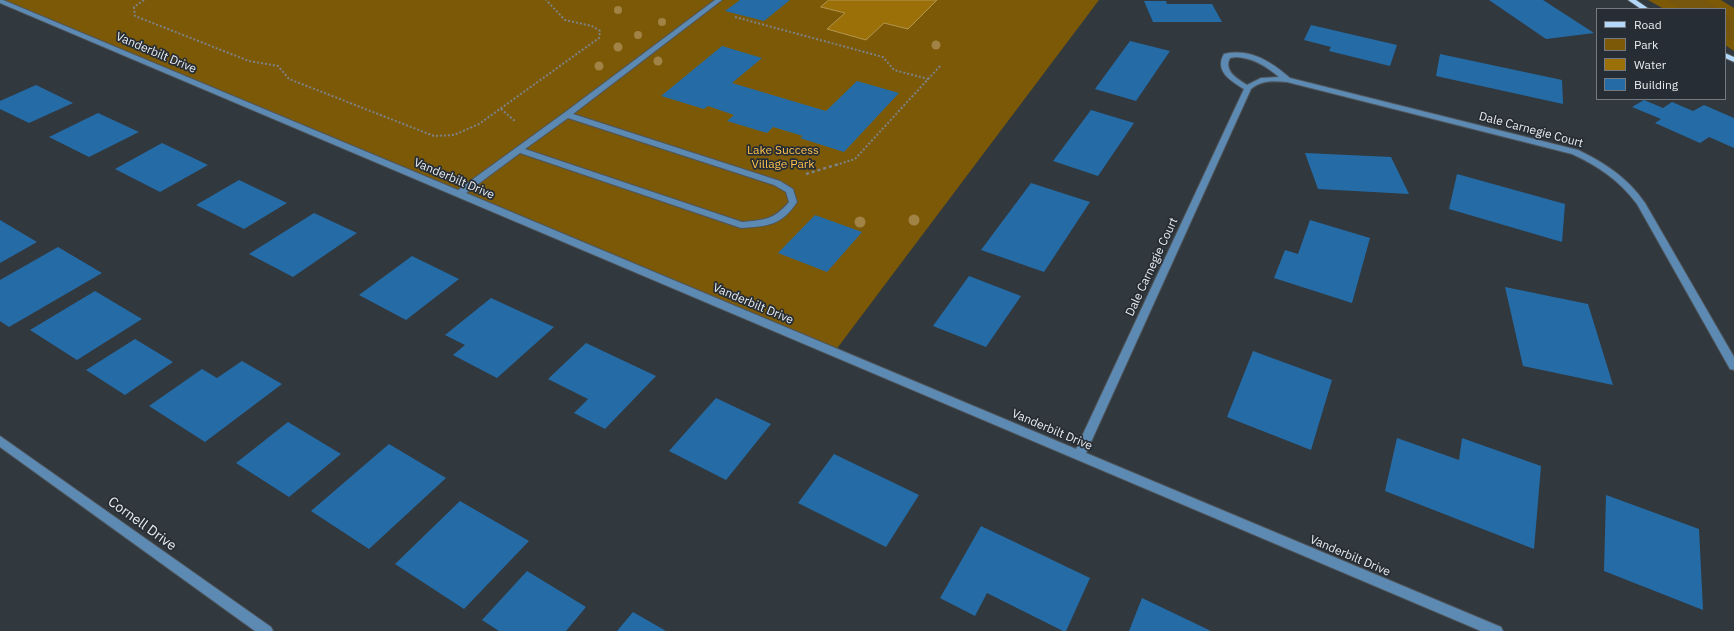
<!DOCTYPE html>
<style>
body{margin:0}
#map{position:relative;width:1734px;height:631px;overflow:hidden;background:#31383e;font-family:"IBM Plex Sans",sans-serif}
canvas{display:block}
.legend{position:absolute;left:1596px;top:8px;width:130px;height:92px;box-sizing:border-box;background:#272d34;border:1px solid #757a80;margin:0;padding:5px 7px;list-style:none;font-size:12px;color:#e9edf1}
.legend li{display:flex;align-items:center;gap:8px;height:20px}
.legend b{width:20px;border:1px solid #757a80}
</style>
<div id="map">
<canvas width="1734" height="631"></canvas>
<ul class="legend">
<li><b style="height:5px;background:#b4d8f9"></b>Road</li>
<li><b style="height:11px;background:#7c5906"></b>Park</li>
<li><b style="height:11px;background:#9b7008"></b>Water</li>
<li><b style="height:11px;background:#256ca7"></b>Building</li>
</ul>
</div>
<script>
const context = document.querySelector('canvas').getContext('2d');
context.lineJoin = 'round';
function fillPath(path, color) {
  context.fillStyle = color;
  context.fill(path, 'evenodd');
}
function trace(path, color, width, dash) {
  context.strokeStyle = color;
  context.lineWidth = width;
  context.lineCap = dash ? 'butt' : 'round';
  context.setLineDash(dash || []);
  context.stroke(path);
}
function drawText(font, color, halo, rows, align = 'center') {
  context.font = font + ' "IBM Plex Sans",sans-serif';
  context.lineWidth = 3.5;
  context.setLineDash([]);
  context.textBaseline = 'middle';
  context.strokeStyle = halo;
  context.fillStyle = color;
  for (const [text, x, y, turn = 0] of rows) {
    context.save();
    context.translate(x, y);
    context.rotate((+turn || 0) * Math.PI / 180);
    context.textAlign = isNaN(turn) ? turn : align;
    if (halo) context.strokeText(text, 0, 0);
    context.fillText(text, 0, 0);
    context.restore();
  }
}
const green = new Path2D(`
 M0,0H1099L835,351Z
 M1648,0H1721L1734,8V51L1725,45V9H1664Z`);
const forest = new Path2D(`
 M1667,0H1705L1718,9H1682Z
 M1725,14L1734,20V41L1725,36Z`);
const water = new Path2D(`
 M829,0H937L908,29L884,23L866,40L827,29L845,13L821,7Z`);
const building = new Path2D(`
 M740,0H790L764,21L725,11Z
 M1489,0H1543L1594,33L1546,39Z
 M1144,1H1166L1167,4H1212L1222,22H1153Z
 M1311,25L1397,45L1390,66L1329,51L1331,47L1304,40Z
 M1130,41L1170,51L1136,101L1095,89Z
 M722,46L762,58L732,83L826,111L857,81L899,93L844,152L800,138L803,136L773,127L767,133L727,121L734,115L708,106L704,109L661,96Z
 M1440,54L1562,80L1563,104L1436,76Z
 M36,85L73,103L29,123L0,109V101Z
 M1644,100L1663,108L1672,102L1693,111L1704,105L1734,118V148L1709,137L1700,143L1655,123L1661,119L1632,107Z
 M1091,110L1134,123L1098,176L1053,161Z
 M98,113L139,132L89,157L49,137Z
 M162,143L208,165L160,192L115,169Z
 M1305,153L1391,157L1409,194L1318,189Z
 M1457,174L1565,204L1562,242L1449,209Z
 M239,180L287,203L244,229L196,205Z
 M1031,183L1090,202L1044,272L981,250Z
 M314,213L357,233L293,277L249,254Z
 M815,215L862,232L827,272L778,253Z
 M0,220L37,242L0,263Z
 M1310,220L1370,238L1352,303L1274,278L1285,250L1298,254Z
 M58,247L102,273L9,327L0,321V280Z
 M412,256L459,279L406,320L359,295Z
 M969,276L1021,296L986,347L933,326Z
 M1505,287L1588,304L1613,385L1523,366Z
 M95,291L142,319L77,360L30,330Z
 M491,298L554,327L497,378L453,355L465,345L445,335Z
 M135,339L173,362L125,395L86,370Z
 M586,343L656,376L605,429L574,413L588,399L548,379Z
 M1253,351L1332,380L1311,450L1227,417Z
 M242,361L282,384L205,442L149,406L202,369L217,378Z
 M716,398L771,424L726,480L669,451Z
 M288,422L341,454L289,497L236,463Z
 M1397,438L1459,460L1462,438L1541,466L1534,549L1385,491Z
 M389,444L446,478L369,549L311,511Z
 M834,454L919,495L886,547L798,503Z
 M1606,495L1699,529L1703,610L1604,571Z
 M460,501L529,541L464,609L395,564Z
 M981,526L1090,578L1066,631H1063L987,593L975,616L940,598Z
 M527,571L586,607L566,631H499L482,620Z
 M1142,598L1211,631H1129Z
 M633,612L666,631H617Z`);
const pathFar1 = new Path2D(`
 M144,0L134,7L135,16L249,61L278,66L289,79L434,136L454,135L479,124L599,38L600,31L592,26L565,20L546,0
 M735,17L883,57L894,70L928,79
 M501,109L516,122
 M836,165L855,159L941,65`);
const path = new Path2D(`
 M806,174L839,164`);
const minor = new Path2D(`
 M0,0H3L458,190L564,113L715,0H722L573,114L780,181L793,189L797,202C781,226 768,226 741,228L520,153L466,193L1076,449L1244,89C1231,81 1214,71 1224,54C1251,48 1271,62 1290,78L1578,150C1605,163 1628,178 1645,203L1734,357V370L1730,369L1637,204C1619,180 1598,166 1572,154L1287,82C1274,81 1262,80 1251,89L1086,453L1501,627L1503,631H1481L0,3ZM1236,57C1253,58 1266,66 1279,77L1261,78L1247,85C1238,79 1223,71 1230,58ZM568,118L774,185L786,192L789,202C774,220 764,220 742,222L525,149Z
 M0,436L271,627L273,631H255L0,447Z`);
const major = new Path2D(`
 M1628,0H1636L1649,9H1641Z
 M1725,53L1734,57V62L1725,58Z`);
const trees = [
 [618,10,4],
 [662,22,4],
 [638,35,4],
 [936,45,4.5],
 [618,47,4.5],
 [658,61,4.5],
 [599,66,4.5],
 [914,220,5.5],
 [860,222,5.5]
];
const streetNames = [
 ["Vanderbilt Drive",156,53,23],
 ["Dale Carnegie Court",1531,130,15],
 ["Vanderbilt Drive",454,179,23],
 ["Dale Carnegie Court",1152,267,-65],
 ["Vanderbilt Drive",753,304,23],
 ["Vanderbilt Drive",1052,430,23],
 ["Vanderbilt Drive",1350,556,23]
];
const parkNames = [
 ["Lake Success",783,151],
 ["Village Park",783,165]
];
const nearStreetnames = [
 ["Cornell Drive",142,524,36]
];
fillPath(green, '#7c5906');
fillPath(forest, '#77560d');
fillPath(water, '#9b7008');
trace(water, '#b2964e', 1);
fillPath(building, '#256ca7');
trace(minor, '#4e555b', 2);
trace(major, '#4e555b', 2);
trace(pathFar1, '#7d8288', 2, [2, 2]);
trace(path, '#7d8288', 2.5, [3, 3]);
fillPath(minor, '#5d8ab3');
fillPath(major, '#b4d8f9');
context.fillStyle = '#a18346';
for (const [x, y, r] of trees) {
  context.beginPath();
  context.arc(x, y, r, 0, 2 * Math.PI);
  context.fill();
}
drawText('12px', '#e9edf1', '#272d34', streetNames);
drawText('12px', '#fdc14c', '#272d34', parkNames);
drawText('14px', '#e9edf1', '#272d34', nearStreetnames);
</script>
